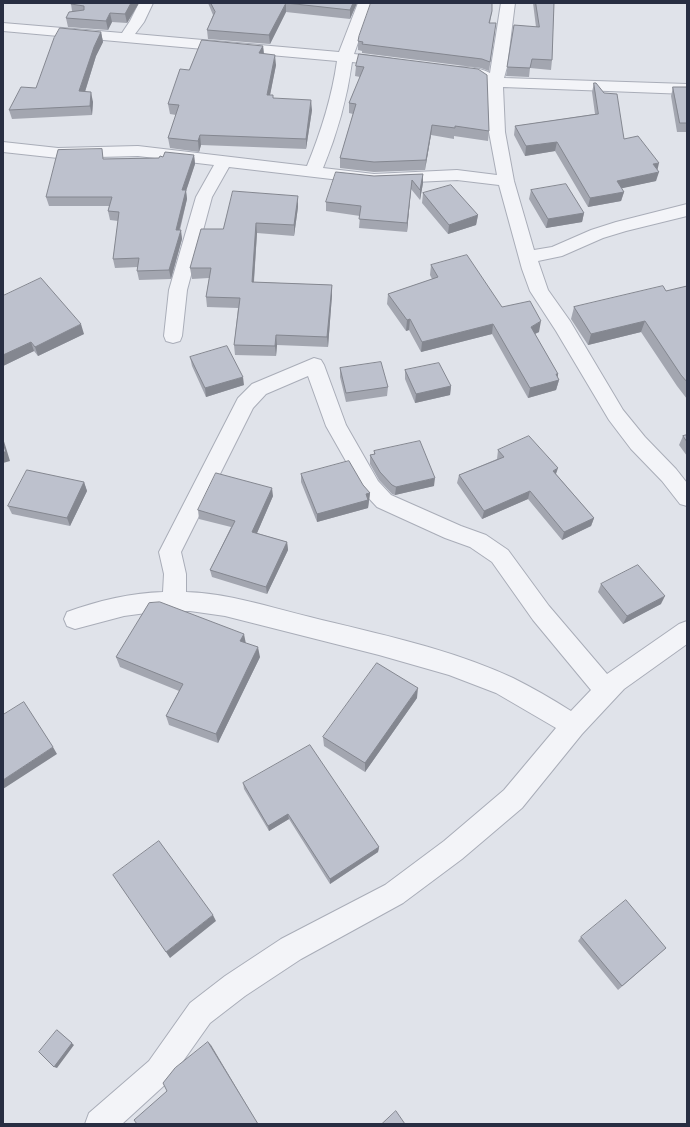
<!DOCTYPE html>
<style>
body{margin:0}
#map{position:relative;width:690px;height:1127px;overflow:hidden;background:#e0e3ea;font-family:Commissioner,sans-serif}
canvas{display:block}
.frame{position:absolute;inset:0;border:4px solid #282e42;pointer-events:none}
</style>
<div id="map">
<canvas width="690" height="1127"></canvas>
<div class="frame"></div>
</div>
<script>
const context = document.querySelector('canvas').getContext('2d');
context.lineJoin = 'round';
function trace(path, color, width, dash) {
  context.strokeStyle = color;
  context.lineWidth = width;
  context.lineCap = dash ? 'butt' : 'round';
  context.setLineDash(dash || []);
  context.stroke(path);
}
function fillPath(path, color) {
  context.fillStyle = color;
  context.fill(path, 'evenodd');
}
const minor = new Path2D(`
 M139,3H153L144,22L135,34L339,52L358,3H372L354,54L387,58L392,59L394,62L392,65L387,66L352,62C347,99 337,134 323,168L374,174L457,170L497,175L489,132L487,84L477,78L452,74L449,71L452,68C463,65 481,68 490,73L501,3H515L507,67L504,78L687,84V94L503,87L505,132L514,181L534,250L552,247L591,230L616,222L687,204V216L626,231L603,238L562,256L538,261L548,290L570,321L623,410L645,437L676,469L687,483V506L680,504L662,481L631,449L609,420L556,331L530,291L522,269L499,185L457,180L374,184L229,167L212,197L187,290L182,336L180,341L173,343L166,341L164,336L169,290L196,197L214,165L138,156L58,158L3,152V142L58,148L138,146L307,166C321,132 332,97 337,61L3,31V23L122,33L130,21Z
 M314,358L321,360L324,365L346,425L378,481L391,495L461,526L486,535L508,550L549,606L607,674L679,624L687,621V644L624,689L582,734L522,808L462,859L403,903L301,959L245,996L210,1023L169,1081L122,1124H85L89,1113L149,1061L190,1003L225,976L281,939L385,885L444,841L504,790L556,728L496,693L449,675L379,655L225,616L190,611H161L124,616L75,629L67,626L64,619L67,612C97,601 131,593 163,592L164,574L159,552L238,398L252,384ZM308,376L326,426L364,493L377,507L445,538L470,547L492,562L533,620L591,690L571,711C552,699 533,688 513,678C449,648 378,634 310,617C269,607 228,593 186,592V574L181,552L253,408L266,394Z`);
const wall = new Path2D(`
 M71,3H139L127,23L112,22L108,30L68,27L66,18L72,11L71,4Z
 M208,3H357L350,19L286,12L270,44L208,39L207,30L213,15Z
 M533,3H554L552,60L551,70L530,68L529,77L506,76L514,25L536,27Z
 M492,11L490,23L495,32L489,71L481,68L362,53V51L358,50V41Z
 M101,32L103,42L96,56L85,92L93,102L92,115L12,119L9,110L36,88Z
 M263,46L264,54L276,65L270,95L273,98L312,110L306,149L201,145L199,152L170,148L168,138L176,115L170,114L168,104L189,70Z
 M359,54L489,131L488,141L454,136V139L431,135L425,170L374,172L340,168V158L353,114L349,113V103L360,77L355,76L356,66Z
 M594,83L624,139L657,169L656,181L621,188L624,192L621,201L588,207L555,151L525,156L514,135L515,126L595,114L592,92Z
 M673,87H687V132H677L671,96Z
 M194,155L195,164L186,191L187,199L180,230L182,239L171,279L139,280L137,271L138,267L115,268L113,259L118,221L110,220L108,211L109,206H49L46,197L104,159L159,158L163,157Z
 M423,174V183L420,200L411,189L407,232L359,228L360,216L326,211V202L374,176Z
 M531,190L584,213L582,222L546,228L529,199Z
 M423,193L478,215L476,225L448,234L422,203Z
 M298,207L294,236L257,233L254,282L332,285V295L328,347L277,345L276,356L235,355L234,345L238,308L207,307L206,297L209,278L192,279L190,268L223,229Z
 M431,265L502,307L539,332L535,334L558,374V378L559,380L556,390L528,398L492,334L421,352L409,330L406,331L387,304L388,294L432,279L430,275Z
 M687,286V399L677,386L641,332L588,345L571,319L574,307L666,291Z
 M3,296L84,334L38,356L34,351L3,366Z
 M190,357L244,385L206,397L192,366Z
 M340,368L388,387L387,396L346,402L340,377Z
 M405,370L451,386L450,395L415,403L405,379Z
 M687,435V456L679,445L683,436Z
 M498,450L556,474L594,518L591,526L562,540L528,499L482,519L457,483L459,475L497,459Z
 M374,451L434,486L395,495L392,494L379,480L370,464V455L374,454Z
 M301,474L370,493L368,508L317,522L301,482Z
 M84,482L87,491L70,526L12,514L8,506Z
 M273,496L257,533L287,542L288,550L267,594L212,577L210,570L231,527L199,519L198,510Z
 M601,584L661,604L623,624L598,592Z
 M245,643L260,657L218,743L169,725L166,716L179,691L120,667L116,657Z
 M417,698L365,772L324,746L323,737Z
 M243,783L379,847L378,852L330,884L289,819L269,831L244,789Z
 M581,937L666,948L618,990L578,941Z`);
const shadedWall = new Path2D(`
 M131,3H139L127,23L125,14Z
 M286,3V12L270,44L269,35Z
 M353,3H357L350,19V10Z
 M110,13L112,22L108,30L106,21Z
 M101,32L103,42L96,56L82,101L79,91L94,47Z
 M263,46L264,56L259,53Z
 M275,55L276,65L268,105L267,95Z
 M91,92L93,102L92,115L90,106Z
 M311,100L312,110L306,149V139Z
 M432,125L431,135L425,170L426,160Z
 M200,135L201,145L199,152L198,141Z
 M557,142L555,151L525,156L526,146Z
 M194,155L195,164L186,191L187,199L177,239L176,230L182,190Z
 M659,163L657,172L653,164Z
 M659,172L656,181L614,190L617,181Z
 M423,174V183L420,200V190Z
 M412,180L411,189L407,232V223Z
 M624,192L621,201L588,207L590,198Z
 M298,196V207L294,236V225Z
 M584,213L582,222L546,228L548,219Z
 M478,215L476,225L448,234L449,225Z
 M256,223L257,233L253,292L252,282Z
 M181,230L182,239L171,279L169,270Z
 M332,285V295L328,347L327,337Z
 M410,319L409,330L406,331L407,320Z
 M541,321L539,332L528,337L531,327Z
 M645,321L641,332L588,345L591,334Z
 M81,324L84,334L38,356L35,347Z
 M493,324L492,334L421,352L422,342Z
 M276,335L277,345L276,356L275,346Z
 M31,342L34,351L3,366V355Z
 M556,374H558L557,381L559,380L556,390L528,398L530,388Z
 M243,377L244,385L206,397L205,388Z
 M451,386L450,395L415,403L416,394Z
 M3,438L10,461L3,463Z
 M558,468L555,477L553,471Z
 M435,478L434,486L395,495L396,487Z
 M84,482L87,491L70,526L67,518Z
 M272,488L273,496L254,540L252,532Z
 M530,491L528,499L482,519L484,511Z
 M370,493L368,508L317,522V514L366,494Z
 M594,518L591,526L562,540L564,532Z
 M287,542L288,550L267,594L266,587Z
 M665,596L661,604L623,624L627,616Z
 M244,634L246,644L240,641Z
 M258,647L260,657L218,743L216,734Z
 M418,688L417,698L365,772V763Z
 M53,747L57,754L3,789V780Z
 M288,814L289,819L269,831L268,826Z
 M379,847L378,852L330,884V879Z
 M213,915L216,921L170,958L166,952Z
 M57,1030L74,1045L57,1068L54,1067Z
 M208,1042L211,1045L258,1124Z`);
const building = new Path2D(`
 M71,3H131L125,14L110,13L106,21L66,18L69,12L84,10V6L71,4Z
 M211,3H353L350,10L286,3L269,35L207,30L215,12Z
 M371,3H492V11L489,23H496L490,62L482,59L362,44L363,42L358,41L359,36Z
 M536,3H554L552,60L532,59L530,68L507,67L514,25L539,27Z
 M60,28L101,32L94,47L79,91L91,92L90,106L9,110L21,87L36,88L54,38Z
 M202,40L263,46L259,53L275,55L267,95H273V98L311,100L306,139L200,135L198,141L168,138L179,105L168,104L180,69L189,70Z
 M359,54L478,69L487,75L489,131L455,126V128L432,125L426,160L374,162L340,158L356,104L349,103L364,67L356,66Z
 M594,83H596L604,93L617,94L624,139L638,136L659,163L653,164L659,172L617,181L624,192L590,198L557,142L526,146L515,126L598,114Z
 M673,87H687V123H680Z
 M102,149L103,159L159,158L160,156L163,157L165,152L194,155L182,190H186L176,230H181L169,270L137,271L139,258L113,259L119,212L108,211L112,197H46L58,150Z
 M336,172L374,176L423,174L420,190L412,180L407,223L359,219L361,206L326,202Z
 M566,184L584,213L548,219L531,190Z
 M451,185L478,215L449,225L423,193Z
 M233,191L298,196L294,225L256,223L252,282L332,285L327,337L276,335L275,346L234,345L240,298L206,297L211,268H190L201,229H223Z
 M467,255L502,307L530,301L541,321L531,327L558,374H556L559,380L530,388L493,324L422,342L410,319L407,320L388,294L438,277L431,265Z
 M41,278L81,324L35,347L31,342L3,355V296Z
 M663,286L666,291L687,286V382L681,375L645,321L591,334L574,307Z
 M227,346L243,377L205,388L190,357Z
 M381,362L388,387L346,393L340,368Z
 M439,363L451,386L416,394L405,370Z
 M687,435V442L683,436Z
 M529,436L558,468L553,471L594,518L564,532L530,491L484,511L459,475L504,457L498,450Z
 M420,441L435,478L396,487L392,485L380,472L370,455L375,454L374,451Z
 M3,443L6,452H3Z
 M349,461L363,485L370,493L366,494L368,500L317,514L301,474Z
 M27,470L84,482L67,518L8,506Z
 M216,473L272,488L252,532L287,542L266,587L210,570L235,521L198,510Z
 M638,565L665,596L627,616L601,584Z
 M160,602L244,634L240,641L258,647L216,734L166,716L183,684L116,657L149,603Z
 M377,663L418,688L365,763L323,737Z
 M24,702L53,747L3,780V715Z
 M310,745L379,847L330,879L288,814L268,826L243,783Z
 M159,841L213,915L166,952L113,875Z
 M626,900L666,948L622,986L581,937Z
 M57,1030L72,1043L54,1067L39,1052Z
 M208,1042L258,1124H137L134,1120L167,1091L163,1083L175,1068Z
 M396,1111L405,1124H382Z`);
trace(minor, '#a9adb8', 2);
fillPath(minor, '#f3f4f8');
fillPath(wall, '#a3a6b0');
fillPath(shadedWall, '#848790');
fillPath(building, '#bdc1cd');
trace(building, '#848790', 1);
</script>
